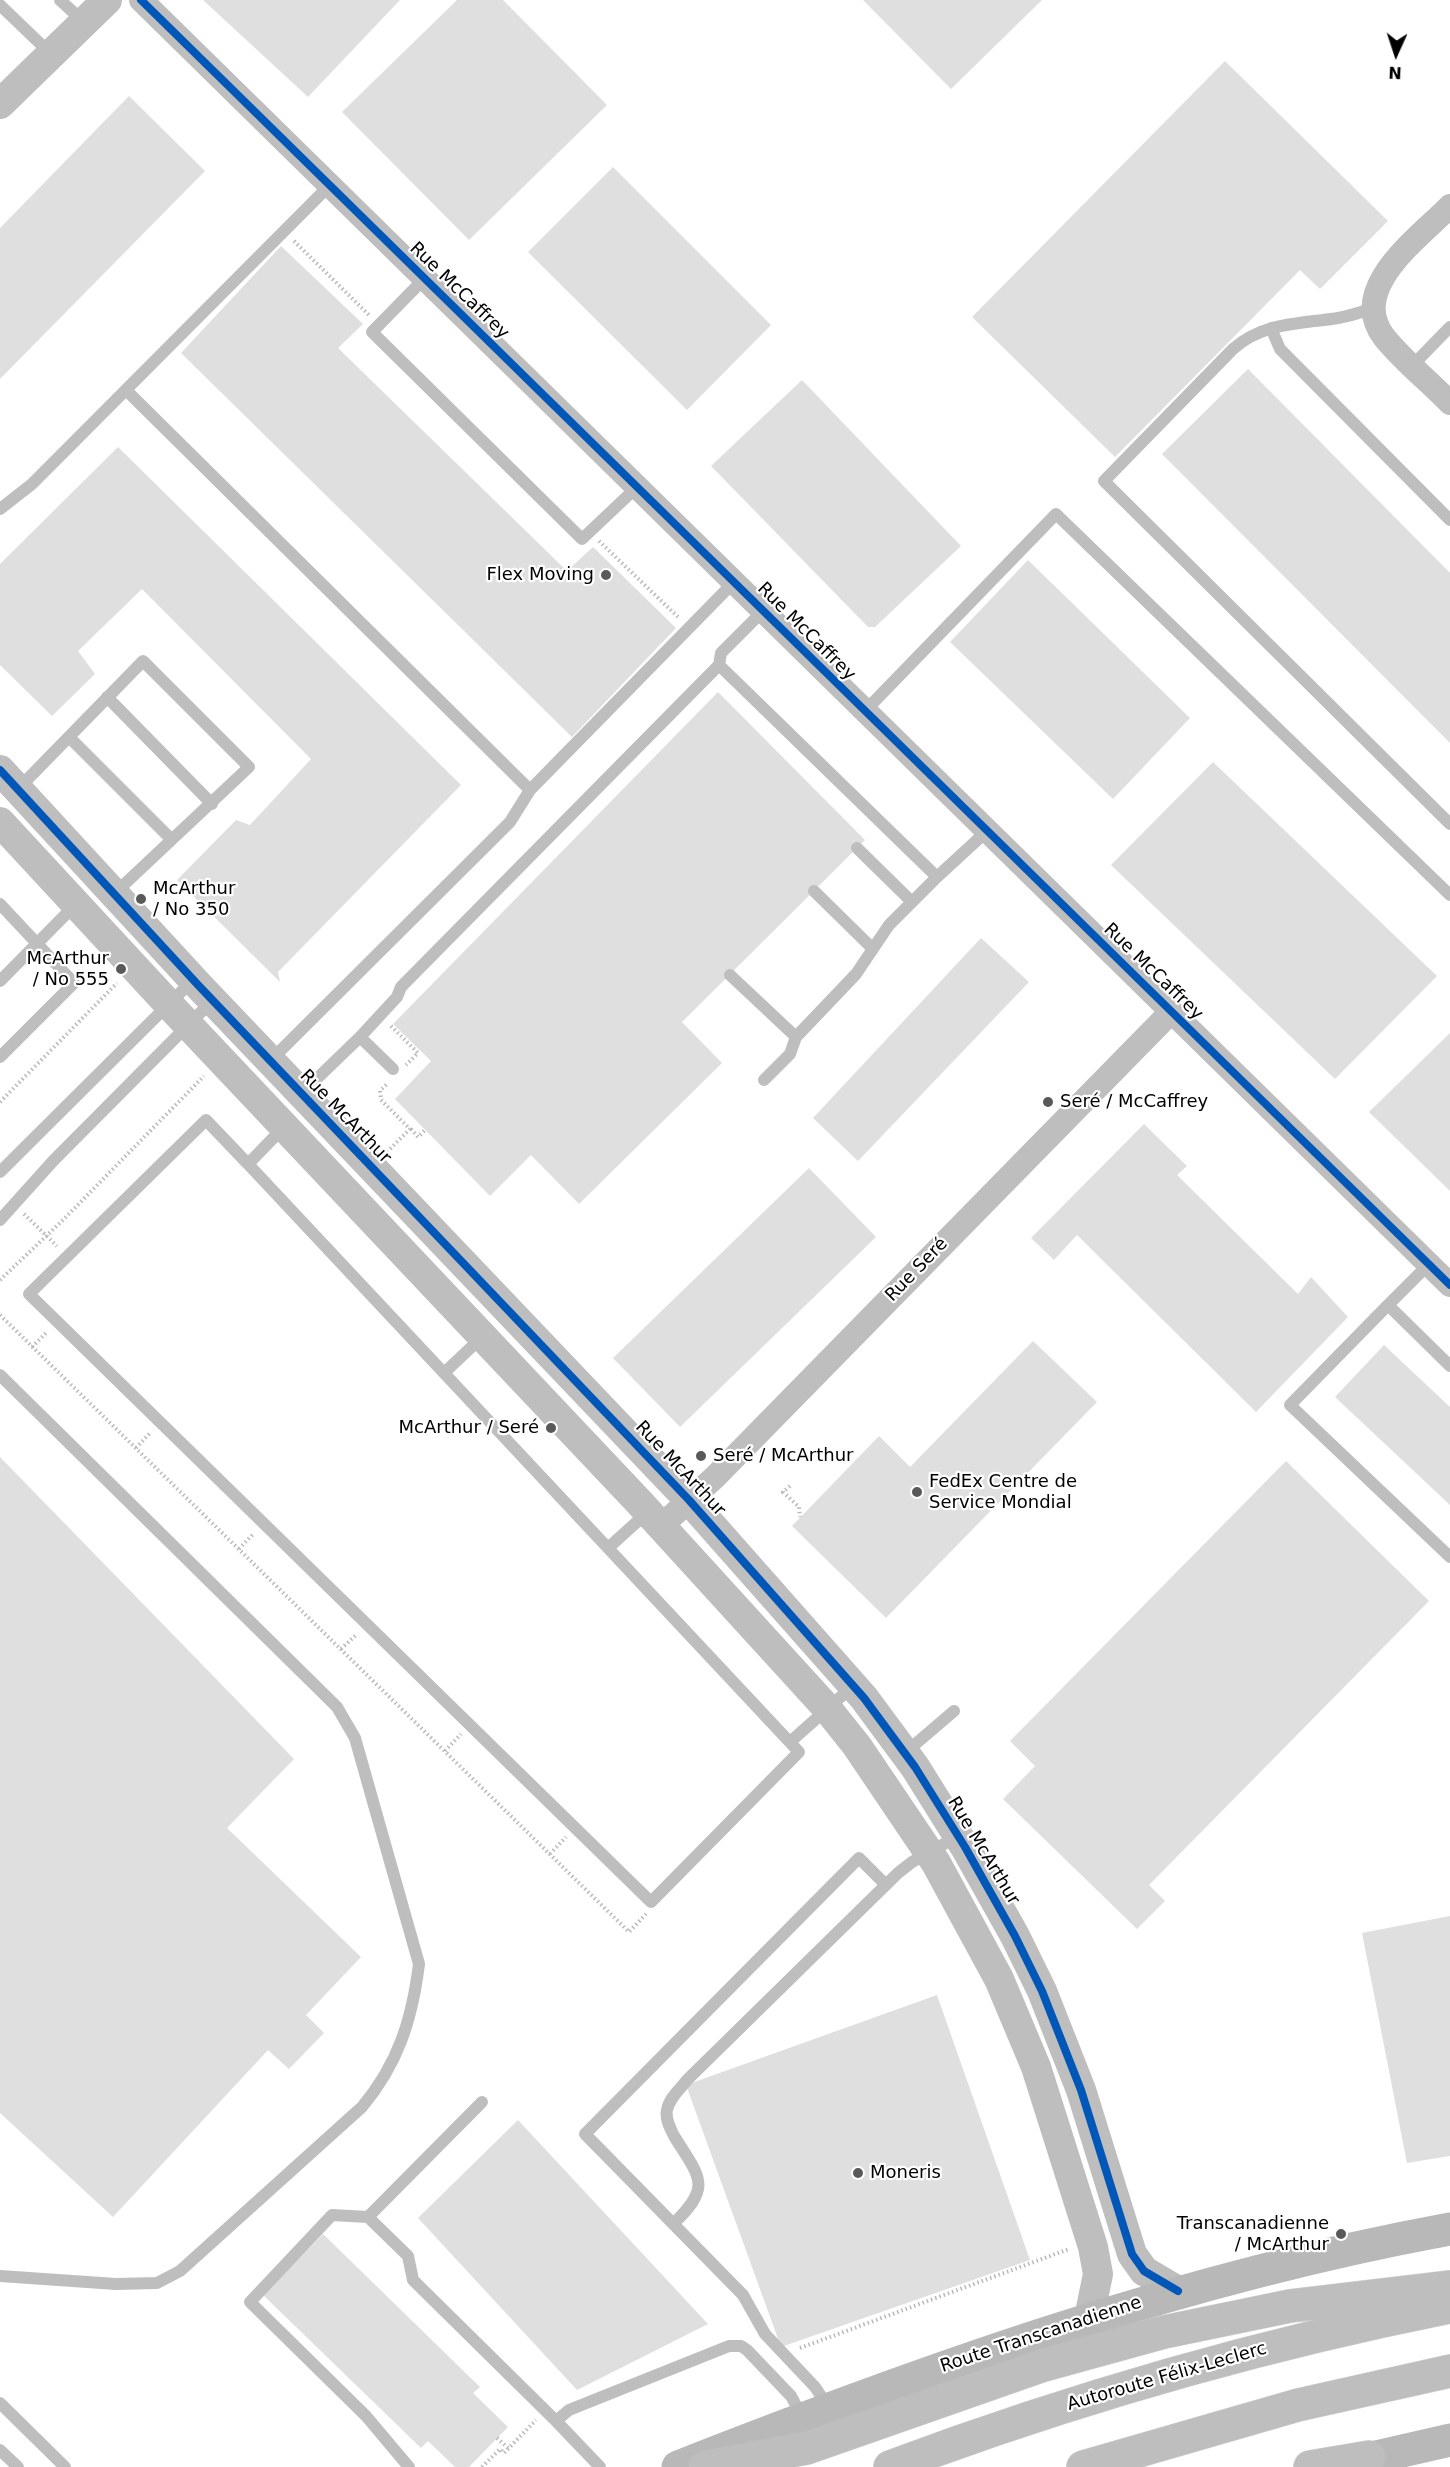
<!DOCTYPE html>
<meta charset="utf-8">
<style>
body{margin:0}
#map{position:relative;width:1450px;height:2467px;overflow:hidden;background:#fff;font-family:"DejaVu Sans",sans-serif}
canvas{display:block}
.north{position:absolute;left:1366px;top:24px;width:60px;height:60px;-webkit-text-stroke:4px #fff;paint-order:stroke;rotate:183deg;font-size:16px;font-weight:700;line-height:24px;text-align:center;color:#000}
.north::after{content:'';display:block;margin:auto;width:21px;height:27px;background:#000;clip-path:polygon(50% 0,100% 100%,50% 72%,0 100%)}
</style>
<div id="map">
<canvas width="1450" height="2467"></canvas>
<div class="north">N</div>
</div>
<script>
const context = document.querySelector('canvas').getContext('2d');
context.lineJoin = 'round';
function fillPath(path, color) {
  context.fillStyle = color;
  context.fill(path, 'evenodd');
}
function trace(path, color, width, dash) {
  context.strokeStyle = color;
  context.lineWidth = width;
  context.lineCap = dash ? 'butt' : 'round';
  context.setLineDash(dash || []);
  context.stroke(path);
}
function drawText(font, color, halo, rows, align = 'center') {
  context.font = font + ' "DejaVu Sans",sans-serif';
  context.lineWidth = 4.5;
  context.setLineDash([]);
  context.textBaseline = 'middle';
  context.strokeStyle = halo;
  context.fillStyle = color;
  for (const [text, x, y, turn = 0] of rows) {
    context.save();
    context.translate(x, y);
    context.rotate((+turn || 0) * Math.PI / 180);
    context.textAlign = isNaN(turn) ? turn : align;
    if (halo) context.strokeText(text, 0, 0);
    context.fillText(text, 0, 0);
    context.restore();
  }
}
const building = new Path2D(`
 M203,0H400L308,97Z
 M457,0H503L607,105L469,240L342,112Z
 M863,0H1042L951,89Z
 M1225,61L1388,221L1320,289L1300,270L1115,457L972,317Z
 M129,96L205,171L0,379V228Z
 M613,167L771,325L687,410L528,252Z
 M281,246L363,324L338,348L567,571L593,547L676,628L572,737L181,353Z
 M1248,369L1450,573V743L1162,454Z
 M802,380L961,546L875,627H868L711,466Z
 M118,447L461,785L278,972L280,982L177,880L236,820L250,825L311,759L142,589L78,651L95,674L52,716L0,665V564Z
 M1028,560L1190,718L1113,799L950,642Z
 M718,692L865,840L682,1022L722,1063L579,1204L531,1155L490,1196L395,1099L431,1061L393,1024Z
 M1213,762L1437,976L1335,1079L1111,865Z
 M981,938L1029,982L858,1161L813,1118Z
 M1450,1033V1191L1369,1112Z
 M1144,1124L1187,1166L1177,1175L1298,1294L1311,1277L1348,1317L1256,1412L1077,1235L1054,1260L1031,1238Z
 M809,1168L876,1237L680,1427L613,1358Z
 M1033,1341L1097,1402L886,1618L792,1526L879,1436L910,1467Z
 M1384,1345L1450,1407V1505L1335,1397Z
 M0,1457L294,1759L227,1828L361,1957L306,2015L324,2033L289,2069L268,2050L113,2217L0,2113Z
 M1286,1461L1429,1601L1149,1885L1165,1901L1137,1929L1003,1799L1035,1766L1010,1741Z
 M1450,1916V2156L1407,2163L1362,1933Z
 M937,1995L1030,2260L781,2347L686,2085Z
 M518,2120L708,2324L577,2390L418,2218Z
 M323,2234L480,2387L473,2393L508,2427L469,2467H455L428,2441L421,2448L263,2295Z`);
const path = new Path2D(`
 M294,241L370,316
 M599,541L678,617
 M391,1026L418,1053L406,1065
 M0,1102L117,983
 M411,1129L418,1137L425,1130
 M387,1152L410,1129L381,1100L380,1091L388,1083
 M24,1214L57,1246
 M0,1280L62,1221L204,1076
 M0,1315L629,1932L646,1914
 M32,1347L47,1332
 M136,1448L150,1433
 M790,1486L783,1492L799,1507L800,1517
 M239,1549L253,1534
 M341,1649L356,1635
 M445,1751L461,1734
 M550,1854L566,1837
 M800,2348L1069,2249
 M497,2438L508,2448
 M482,2467L500,2449L504,2453L536,2420`);
const service = new Path2D(`
 M60,0L84,22
 M0,5L51,54
 M424,279L372,332L582,539L637,487
 M1373,308C1362,312 1350,316 1338,318C1300,324 1263,322 1233,349L1104,481L1450,824
 M1271,328L1280,349L1450,520
 M1412,366L1450,327
 M126,390L530,790
 M0,509L32,484L330,185
 M719,665L937,877L987,831
 M107,697L212,804
 M865,711L1056,514L1450,895
 M70,738L171,839
 M18,789L143,661L249,767L114,894
 M857,848L912,902
 M814,891L873,949
 M0,904L74,983L0,1057
 M730,975L796,1037
 M0,981L76,904
 M360,1037L397,997L401,987L719,665L721,653L763,611
 M271,1060L510,822L530,790L734,582
 M764,1080L790,1054L796,1037L856,974L889,925L937,877
 M302,1093L360,1037L393,1069
 M284,1127L248,1164L444,1373L482,1337
 M248,1164L206,1120L29,1294L651,1902L799,1752L444,1373
 M0,1172L193,980
 M0,1220L53,1161L212,1001
 M1429,1264L1388,1305L1450,1366
 M1388,1305L1290,1405L1450,1557
 M0,1375L337,1707L355,1738L419,1964C412,2020 398,2064 362,2107L180,2271L157,2283L116,2284L0,2276
 M608,1548L639,1520L650,1523
 M790,1742L853,1686
 M906,1752L954,1711
 M482,2102L368,2217L408,2256L413,2280L556,2421
 M368,2217L332,2215L250,2302L366,2416L409,2467
 M673,2224C713,2186 700,2178 674,2136C670,2128 665,2119 667,2110C669,2098 681,2088 688,2079L898,1873L912,1862L958,1836
 M0,2403L65,2467
 M829,2408L815,2387L765,2334L743,2295L585,2134L859,1858L886,1885
 M0,2450L18,2467
 M600,2467L556,2421L569,2410L729,2346H741L747,2350L791,2396L803,2418`);
const minor = new Path2D(`
 M141,0L1450,1285
 M1450,206C1419,238 1347,288 1384,337C1403,361 1429,381 1450,403
 M661,1526L715,1477L1171,1012`);
const tertiary = new Path2D(`
 M0,104L107,0
 M0,770L199,986L689,1500L864,1698L915,1767L965,1847L1015,1936L1042,1991L1081,2090L1132,2254L1144,2271L1178,2291
 M0,822L175,1011L639,1502L826,1707L857,1746L936,1863L999,1979L1036,2067L1093,2247L1098,2274L1089,2318`);
const secondary = new Path2D(`
 M1341,2465L1450,2440
 M678,2467C930,2368 1183,2278 1450,2229`);
const motorway = new Path2D(`
 M705,2467L807,2448L1044,2365L1164,2332L1290,2306L1450,2287
 M890,2467C1072,2399 1259,2345 1450,2307
 M1083,2467L1298,2405L1450,2371
 M1310,2467L1369,2457`);
const cycleway = new Path2D(`
 M141,0L1450,1285
 M0,770L199,986L689,1500L864,1698L915,1767L965,1847L1015,1936L1042,1991L1081,2090L1132,2254L1144,2271L1178,2291`);
const markers = [
 [606,575,6,"#595959"],
 [141,899,6,"#595959"],
 [121,969,6,"#595959"],
 [1048,1102,6,"#595959"],
 [551,1428,6,"#595959"],
 [701,1456,6,"#595959"],
 [917,1492,6,"#595959"],
 [858,2173,6,"#595959"],
 [1341,2234,6,"#595959"]
];
const streetNames = [
 ["Rue McCaffrey",459,291,44],
 ["Rue McCaffrey",806,632,45],
 ["Rue McCaffrey",1153,972,44],
 ["Rue McArthur",345,1117,46],
 ["Rue Seré",917,1270,-46],
 ["Rue McArthur",680,1469,47],
 ["Rue McArthur",983,1851,59],
 ["Route Transcanadienne",1041,2335,-18],
 ["Autoroute Félix-Leclerc",1167,2377,-16]
];
const poiNames = [
 ["Flex Moving",594,575,"right"],
 ["McArthur",153,889],
 ["/ No 350",153,910],
 ["McArthur",109,959,"right"],
 ["/ No 555",109,980,"right"],
 ["Seré / McCaffrey",1060,1102],
 ["McArthur / Seré",539,1428,"right"],
 ["Seré / McArthur",713,1456],
 ["FedEx Centre de",929,1482],
 ["Service Mondial",929,1503],
 ["Moneris",870,2173],
 ["Transcanadienne",1329,2224,"right"],
 ["/ McArthur",1329,2245,"right"]
];
fillPath(building, '#dfdfdf');
trace(motorway, '#dbdbdb', 34);
trace(path, '#b9b9b9', 4, [1.5, 3]);
trace(service, '#bebebe', 12);
trace(minor, '#bebebe', 24);
trace(tertiary, '#bebebe', 30);
trace(secondary, '#b8b8b8', 33);
trace(motorway, '#bebebe', 33);
trace(cycleway, '#0057b8', 8);
for (const [x, y, r, color] of markers) {
  const dot = new Path2D();
  dot.arc(x, y, r, 0, 2 * Math.PI);
  context.fillStyle = color;
  context.fill(dot);
  trace(dot, '#fff', 2);
}
drawText('18px', '#000', '#fff', streetNames);
drawText('18px', '#000', '#fff', poiNames, 'left');
</script>
